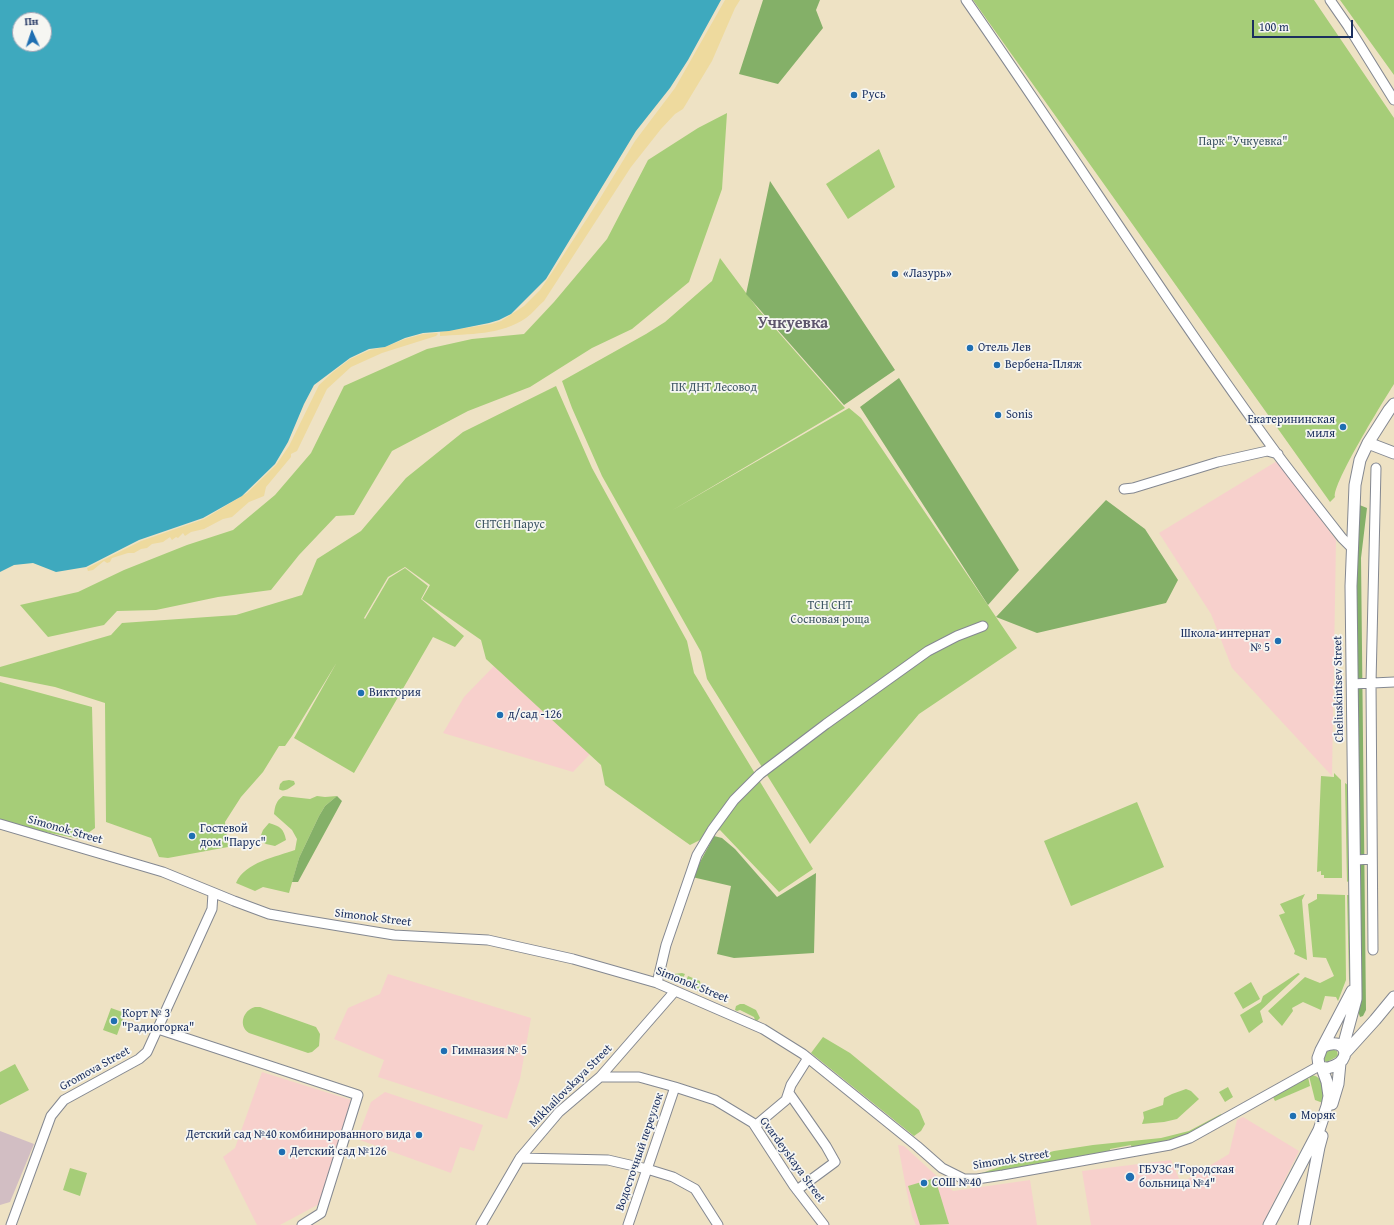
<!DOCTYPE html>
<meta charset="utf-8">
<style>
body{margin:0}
#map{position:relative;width:1394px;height:1225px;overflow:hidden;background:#eee2c4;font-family:"Gentium Book Plus",serif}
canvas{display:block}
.north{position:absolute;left:12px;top:12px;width:40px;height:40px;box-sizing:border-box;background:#f6f6f2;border:1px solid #9ea6b7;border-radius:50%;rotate:357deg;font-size:11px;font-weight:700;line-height:16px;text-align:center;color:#1b2f5e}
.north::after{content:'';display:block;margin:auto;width:14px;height:18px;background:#1f6fb2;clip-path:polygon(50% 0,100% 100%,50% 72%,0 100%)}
.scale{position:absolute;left:1252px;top:20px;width:101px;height:18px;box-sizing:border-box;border:2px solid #1b2f5e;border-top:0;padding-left:5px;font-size:12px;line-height:14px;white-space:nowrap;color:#1b2f5e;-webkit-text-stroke:3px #f6f6f2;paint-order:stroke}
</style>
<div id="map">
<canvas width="1394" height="1225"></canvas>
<div class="north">Пн</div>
<div class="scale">100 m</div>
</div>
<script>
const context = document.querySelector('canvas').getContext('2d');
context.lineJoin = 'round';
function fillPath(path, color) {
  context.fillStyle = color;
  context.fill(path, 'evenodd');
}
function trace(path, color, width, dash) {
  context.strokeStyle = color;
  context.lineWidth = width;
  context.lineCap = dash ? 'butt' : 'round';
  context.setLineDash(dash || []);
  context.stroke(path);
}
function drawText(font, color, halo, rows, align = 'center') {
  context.font = font + ' "Gentium Book Plus",serif';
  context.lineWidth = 3.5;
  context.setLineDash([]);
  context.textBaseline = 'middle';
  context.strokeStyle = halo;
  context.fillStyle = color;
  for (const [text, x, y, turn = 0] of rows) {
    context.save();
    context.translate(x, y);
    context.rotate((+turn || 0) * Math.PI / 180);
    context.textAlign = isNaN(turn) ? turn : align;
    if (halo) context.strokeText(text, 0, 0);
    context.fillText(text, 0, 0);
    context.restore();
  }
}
const built = new Path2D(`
 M1277,461L1336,540L1332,776L1232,668L1211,614L1159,533Z
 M494,666L590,754L573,772L443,733L464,697Z
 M388,974L531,1018L520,1079L507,1119L378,1077L384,1060L334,1039L348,1008L380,994Z
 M262,1072L351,1100L321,1203L280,1225H257L223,1157L235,1148Z
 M385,1092L483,1125L474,1151L460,1147L451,1173L357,1139L371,1102Z
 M1243,1117L1299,1151L1262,1225H1091L1082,1171L1171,1160L1181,1183L1229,1154L1237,1120Z
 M898,1145L904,1146L953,1191L1030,1180L1037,1225H916L912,1216L906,1188Z`);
const industrial = new Path2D(`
 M0,1131L34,1144L10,1202L0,1205Z`);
const green = new Path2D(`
 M973,0H1314L1394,118V384C1384,400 1332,484 1335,497L1330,502Z
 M1340,0H1394V75Z
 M727,113L722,189L689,282L632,329L592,348L530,387L468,411L392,451L354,515L336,516L299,555L271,590L218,597L156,610L117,611L104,625L48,637L20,605L78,592L124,570L187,545L233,530L275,495L311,453L344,386L427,349L472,339L524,334L554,302L607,239L648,160L698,128Z
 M879,149L895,187L848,219L826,184Z
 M720,258L758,309L845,408L671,511L849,408L861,418L1017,648L919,714L810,844L707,679L701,652L602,476L572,408L562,381L646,334L665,322L712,281Z
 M556,386L592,468L687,641L694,673L813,869L779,892L720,830L690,845L605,785L601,765L486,659L481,640L422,599L430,585L405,567L388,577L364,618L365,619L389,578L405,568L428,586L421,599L464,636L455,647L433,637L354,773L294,738L337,662L292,736L285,746H279L263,772L241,797L225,822L228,847L168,858L159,857L151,838L106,822L105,703L55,687L0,676V667L111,635L122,623L236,615L302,595L317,559L361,531L406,478L463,432Z
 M0,682L92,707L95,828L80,839L0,823Z
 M1334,773L1341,780L1342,878H1324V875H1321V871L1317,872L1321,776L1334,777Z
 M289,780L294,781L295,784C290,788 284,793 279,789L280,784L283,781Z
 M1345,783L1351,787V879L1347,882Z
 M283,796L310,799L317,796L325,797L337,796L325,806L319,816L299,858L289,893L263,887L255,891L236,883C245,862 276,857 295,850L297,839L292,830L274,814C275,806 276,801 283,796Z
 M1137,802L1164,867L1071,906L1044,841Z
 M269,823C280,826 284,829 286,840L275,846L266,844L259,840L263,830Z
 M1305,894L1302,900L1307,960L1294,954L1295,951L1279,915L1285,913L1280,904Z
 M1317,894L1345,895L1346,980L1338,1001L1336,997L1325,996L1321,1010L1303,1002L1292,1008L1293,1011L1282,1026L1268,1011L1305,977L1320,983L1334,976L1326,958L1313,957L1308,904L1317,899Z
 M1347,895H1352L1350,982L1349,979Z
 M682,973L685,974L680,984L667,980L666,975Z
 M1298,973L1300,974L1260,1011L1263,1022L1249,1033L1240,1015L1261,1002L1263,996Z
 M688,976L700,981L702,993L684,986Z
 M1251,982L1260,999L1243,1009L1234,993Z
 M740,1004H744L756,1010L760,1018L757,1021L755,1020L754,1017L740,1010L737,1011L735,1010L736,1006Z
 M255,1007H260L316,1027L320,1034L319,1046L312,1052L308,1053L249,1033C238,1026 243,1010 255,1007Z
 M111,1008L125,1013L117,1035L103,1030Z
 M823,1037L850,1053L919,1110L925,1124L921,1131L914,1136L811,1053Z
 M1332,1049L1337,1051L1338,1056L1327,1062L1324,1061L1323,1054Z
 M15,1064L29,1090L0,1105V1072Z
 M1312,1075C1326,1078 1323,1092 1323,1103L1315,1100L1309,1076Z
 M1308,1077L1310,1086L1275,1101L1272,1095Z
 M1228,1087L1233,1097L1225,1102L1219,1092Z
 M1186,1089L1191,1091L1199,1099L1177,1119L1164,1122L1142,1124L1144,1118L1143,1112L1163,1105L1164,1098L1172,1094Z
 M1221,1114L1223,1118L1189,1137L1132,1150L1131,1145L1110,1149L1111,1153L976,1178V1175L1017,1161L1054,1151L1093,1145L1161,1138L1189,1131Z
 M70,1168L87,1173L80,1196L63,1190Z
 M935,1178L949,1224L920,1225L908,1186Z`);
const forest = new Path2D(`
 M763,0H820L816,10L823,28L778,84L739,74Z
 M770,181L895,370L844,405L746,294Z
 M899,378L1019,570L988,605L860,407Z
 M1106,500L1145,529L1178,580L1166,603L1037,633L996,617Z
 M1357,504L1367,508L1361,558L1366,1010L1363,1016L1360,1017L1358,1011L1356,719Z
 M337,796L342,801L298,882H292L299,858L319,816L325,806Z
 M714,836L722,838L735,849L777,897L816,873L814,953L734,958L717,954L731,886L692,877Z`);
const sand = new Path2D(`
 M725,0H740L735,8L712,61L683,109L675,114L661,129L631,167L544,301C538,306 533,313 526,318C502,335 468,334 440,336V332L491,324L501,321L524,306L540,290L555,268L599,200L635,141L675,88Z
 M437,333L438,334L436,336L382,353L351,367L327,389L297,451L291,454V457L266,487L264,496L249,502L232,517L223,519L204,529L191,532L185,536L183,533L178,538L176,537L172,540L170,537L163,542L152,544L147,548L141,549L134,553H128L112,558L110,562L107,563L104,561L93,570L88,571L87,568L141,541L204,519L247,493L276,465L289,446L319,385L333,372L350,359L370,350L385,347L405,339L423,334Z`);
const water = new Path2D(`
 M0,0H721L688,60L670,88L636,131L546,279L511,314L499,320L489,323L449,331L423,333L405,338L385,347L369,349L350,358L314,385L304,404L288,442L275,464L242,496L203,518L139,540L86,567L56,572L33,563L14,565L0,572ZM20,20H44V44H20Z`);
const minor = new Path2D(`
 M966,0C1071,151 1169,306 1277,454C1298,482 1320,510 1342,538L1353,549
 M1330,0L1348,26L1394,100
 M1124,489L1133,488L1218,462L1267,451L1278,454
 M1352,684L1394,682
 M0,824L163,872L234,901L269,914L297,919L394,935L488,940L573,959L657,983L763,1029L803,1054L917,1146L942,1168L964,1179H977L1003,1175L1170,1145L1190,1138L1319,1066
 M1355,860L1372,859
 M1373,950L1371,683L1376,468
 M657,983L666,945L697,855L712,830L734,800L760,774L826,724L928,651L957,636L983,626
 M158,1029L358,1095L321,1213L302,1225
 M600,1077H639L675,1087L715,1100L753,1123L794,1186L824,1225
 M789,1093L826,1146L835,1162L797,1190
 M755,1126L786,1100L791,1085L808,1058
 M520,1158L608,1160L647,1169L673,1177L695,1189L718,1225
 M11,1225L51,1116L64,1100L139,1059L147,1052L212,909L213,893
 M481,1225L520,1158L559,1112L600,1077L675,991
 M628,1225L675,1087`);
const major = new Path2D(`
 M1368,443L1394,453
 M1324,1046C1347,1036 1353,1061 1331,1067C1326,1069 1323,1068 1319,1066L1318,1058L1321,1050L1352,991
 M1343,1047L1356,999V993L1351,586L1355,485L1360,460L1368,443L1389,410L1394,404
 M1346,1052L1375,1020L1394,997
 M1332,1104L1338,1084L1340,1063
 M1269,1225L1319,1130L1327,1106L1329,1096L1327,1082L1322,1068
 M1304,1225L1319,1147L1322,1136`);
const markers = [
 [854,95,4,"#1f6fb2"],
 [895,274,4,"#1f6fb2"],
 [970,348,4,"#1f6fb2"],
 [997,365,4,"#1f6fb2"],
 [998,415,4,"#1f6fb2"],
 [1343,427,4,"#1f6fb2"],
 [1278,641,4,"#1f6fb2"],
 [361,693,4,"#1f6fb2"],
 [500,715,4,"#1f6fb2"],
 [192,836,4,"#1f6fb2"],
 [114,1021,4,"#1f6fb2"],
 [444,1051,4,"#1f6fb2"],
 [1293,1116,4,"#1f6fb2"],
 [419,1135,4,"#1f6fb2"],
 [282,1152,4,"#1f6fb2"],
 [1130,1177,5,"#1f6fb2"],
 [924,1183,4,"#1f6fb2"]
];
const poiNames = [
 ["Русь",862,95],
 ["«Лазурь»",903,274],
 ["Отель Лев",978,348],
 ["Вербена-Пляж",1005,365],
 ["Sonis",1006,415],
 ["Екатерининская",1335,420,"right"],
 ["миля",1335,434,"right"],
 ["Школа-интернат",1270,634,"right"],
 ["№ 5",1270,648,"right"],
 ["Виктория",369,693],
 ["д/сад -126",508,715],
 ["Гостевой",200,829],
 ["дом \"Парус\"",200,843],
 ["Корт № 3",122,1014],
 ["\"Радиогорка\"",122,1028],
 ["Гимназия № 5",452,1051],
 ["Моряк",1301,1116],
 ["Детский сад №40 комбинированного вида",411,1135,"right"],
 ["Детский сад №126",290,1152],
 ["ГБУЗС \"Городская",1139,1170],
 ["больница №4\"",1139,1184],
 ["СОШ №40",932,1183]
];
const parkNames = [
 ["Парк \"Учкуевка\"",1243,142],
 ["ПК ДНТ Лесовод",714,388],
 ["СНТСН Парус",510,525],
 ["ТСН СНТ",830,606],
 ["Сосновая роща",830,620]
];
const streetNames = [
 ["Cheliuskintsev Street",1339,689,-91],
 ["Simonok Street",65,830,16],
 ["Simonok Street",373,918,7],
 ["Simonok Street",692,985,22],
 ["Gromova Street",95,1069,-29],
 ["Mikhailovskaya Street",571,1086,-45],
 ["Водосточный переулок",640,1152,-71],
 ["Gvardeyskaya Street",792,1160,54],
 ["Simonok Street",1011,1160,-9]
];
const districtNames = [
 ["Учкуевка",793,324]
];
fillPath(built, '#f7d0cc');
fillPath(industrial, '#d2bec3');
fillPath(green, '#a6cd78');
fillPath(forest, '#84b068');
fillPath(sand, '#eeda9e');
fillPath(water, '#3ea9be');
trace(minor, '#848891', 11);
trace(major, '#848891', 13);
trace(minor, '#fff', 9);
trace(major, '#fff', 11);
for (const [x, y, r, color] of markers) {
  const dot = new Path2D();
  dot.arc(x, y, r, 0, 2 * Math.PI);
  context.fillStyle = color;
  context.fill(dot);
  trace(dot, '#f6f6f2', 1.5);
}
drawText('12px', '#1b2f5e', '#f6f6f2', poiNames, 'left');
drawText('12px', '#3e5664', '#f6f6f2', parkNames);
drawText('12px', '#1b2f5e', '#f6f6f2', streetNames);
drawText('bold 16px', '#5d556c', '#f6f6f2', districtNames);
</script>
